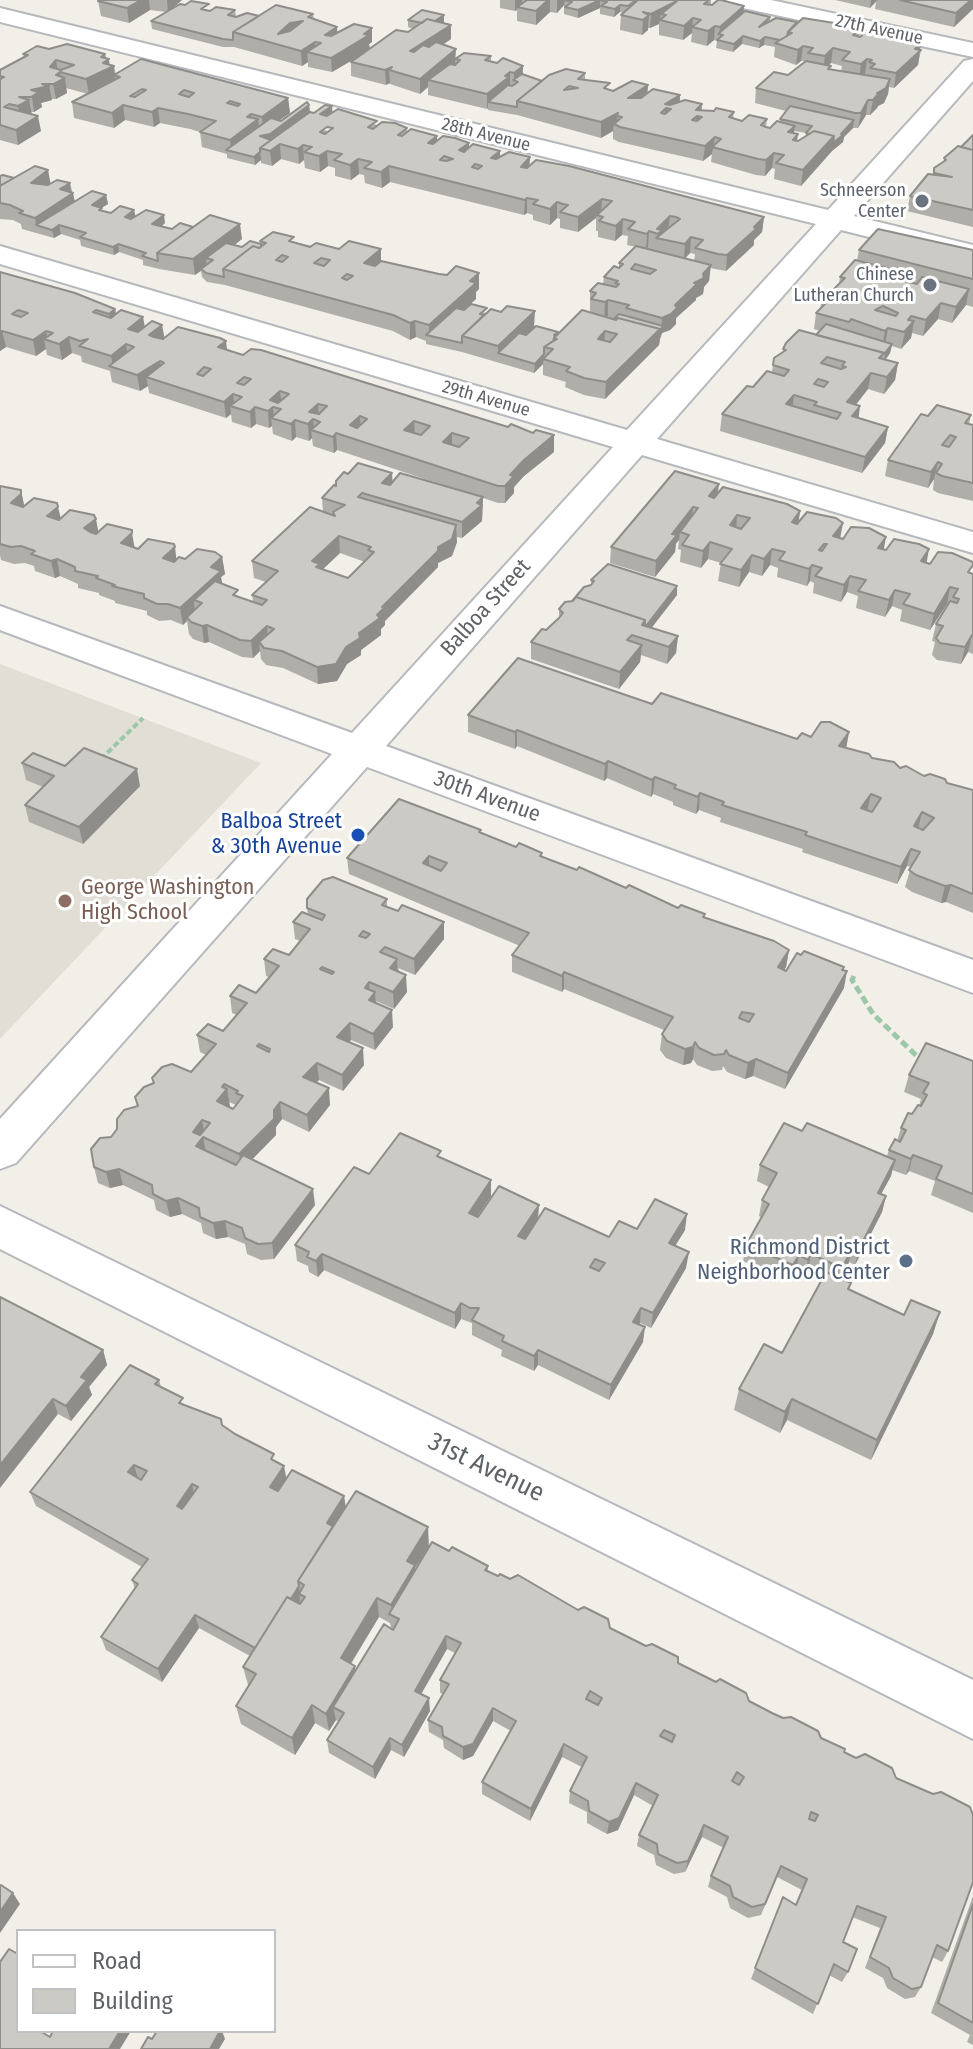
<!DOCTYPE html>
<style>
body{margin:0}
#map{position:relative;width:973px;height:2049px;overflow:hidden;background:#f1efe8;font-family:"Fira Sans Condensed",sans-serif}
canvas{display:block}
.legend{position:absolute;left:16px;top:1929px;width:260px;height:104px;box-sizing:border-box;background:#fff;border:2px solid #bfc1c3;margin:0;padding:10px 14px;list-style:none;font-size:24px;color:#5f6368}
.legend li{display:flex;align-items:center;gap:16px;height:40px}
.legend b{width:40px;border:2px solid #bfc1c3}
</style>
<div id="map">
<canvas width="973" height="2049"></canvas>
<ul class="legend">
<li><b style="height:10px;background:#fff"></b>Road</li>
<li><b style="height:22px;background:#cccac5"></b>Building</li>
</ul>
</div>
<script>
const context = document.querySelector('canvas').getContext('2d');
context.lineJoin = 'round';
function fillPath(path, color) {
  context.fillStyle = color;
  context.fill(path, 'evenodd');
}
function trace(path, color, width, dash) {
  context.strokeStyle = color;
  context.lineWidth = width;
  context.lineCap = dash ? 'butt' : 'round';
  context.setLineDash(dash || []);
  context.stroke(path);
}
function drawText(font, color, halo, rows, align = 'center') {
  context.font = font + ' "Fira Sans Condensed",sans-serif';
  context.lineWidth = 6;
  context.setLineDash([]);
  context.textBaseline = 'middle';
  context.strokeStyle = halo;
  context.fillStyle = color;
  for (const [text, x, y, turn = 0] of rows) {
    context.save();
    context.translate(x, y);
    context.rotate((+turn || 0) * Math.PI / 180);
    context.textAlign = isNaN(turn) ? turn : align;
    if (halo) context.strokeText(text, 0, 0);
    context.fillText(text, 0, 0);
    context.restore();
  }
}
const education = new Path2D(`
 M0,664L261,763L0,1039Z`);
const pathFar1 = new Path2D(`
 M101,759L143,718`);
const path = new Path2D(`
 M854,976L852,980L873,1014L921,1060`);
const minor = new Path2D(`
 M726,0H771L973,43V57L738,7L730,5Z
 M0,8L828,210L964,61L973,59V81L854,216L973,245V263L841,230L657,439L973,532V553L642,455L386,746L973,960V993L367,767L16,1163L0,1169V1119L332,754L0,630V606L352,733L613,447L0,264V246L627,430L816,224L0,22Z
 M0,1206L973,1680V1739L0,1249Z`);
const wall = new Path2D(`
 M100,0H182L172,9L210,11L235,10L236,17L313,14L314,19L337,27V33L372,28V42L369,44L370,48L408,32L413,29L408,27V20L444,15L443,23L451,39L443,45L456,59L491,56V62L523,66V74L542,81L585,73V80L613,91L648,85L647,93L680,95V102L702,110L734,112L733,118L742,121L767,119L766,127L770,128L780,122V119L786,111L755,103L756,88L788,75L805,61H801L796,65L774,57L775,47L764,45L759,48L742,44L733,52L716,48L717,41L714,40L707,46L691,42L692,33L683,40L659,35V24L650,28H648V30L642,35L620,30L621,15L623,13L620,12L614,17L600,14V8L578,18L564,14V5L557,13L550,12L536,25L517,21V10L515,11L500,8V0H711V5L744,6L743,13L770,17V21L797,22L860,30L859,37L921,50L918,65L894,88L889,87L888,94L884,103L878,106L877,108L870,115H866L858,128H853L844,137L843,142L832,151L801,186L774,179L775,169L772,168L765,176L756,175L711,162L712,154L703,161L619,142L613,139V131L601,138L517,115L488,110V108L487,109L428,95V87L420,94L390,84V83L386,85L351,76V62L357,57L332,72L308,67V62L302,66L234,47H223L152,29L151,21L167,12L150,10L129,23L101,16L98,1ZM831,63L842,66L841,71L830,69L828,66ZM794,131L806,133V136L797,141L794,133Z
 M835,0H973V9L954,27L875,9L876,2L870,8Z
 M49,49L105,54L106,59L110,65L114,66L116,75L288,98L290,113L279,120L281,121L309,105L310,112L314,113L332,106V112L377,125L407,128V132L437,141L469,143V148L500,151V157H530L529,166L764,217L762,232L754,240V245L726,271L710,268L709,281L704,287L703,294L696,298V300L676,318V324L670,330L662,333L660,339L659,345L605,399L584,395L565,387L566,382L543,375V364L534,373L462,352L426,344V341L416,337L410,340L393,331L225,285L207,282L202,277L201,271L195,275L159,269L143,265V260L119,252L114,255L81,246L80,240L61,234L54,238L22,229L21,224L13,220L0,219V176L14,178L48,170L50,184L70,183L75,202L106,195L108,204L101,208L102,211L165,223L162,226L172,229L242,239L234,245L242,247L261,244L260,241L294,242L439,274L479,273V289L476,292V299L464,310L487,313L558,334L590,313V291L603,284L604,277L619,268V263L636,247L627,245L628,236L622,235L615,241L598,237V231H596V218L578,232L560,228V219L557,218L550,225L533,220V215L527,213L524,215L390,182L382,188L365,183L364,175L359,174L351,180L335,176V168L328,166L320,172L305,168L304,160L299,164L281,159L272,166L261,163V160L255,165L227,158V154L202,147L200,132L190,129L160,123L154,127L125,120L114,128L74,118L72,102L88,94L66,88L67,93L56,99H51L52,100L41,103L42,107L34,112H31L41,131L18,145L0,140V70L24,57L23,54ZM327,127L333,128L328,131L323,130ZM690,253L695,254L694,261L685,259Z
 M973,135V227L907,211L910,196L933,174L934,168L944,162V158L961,147Z
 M859,250H973V307L966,305L952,323L938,319L923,336L912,333L911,338L901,349L892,346L890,353L885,360L898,363L895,380L884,394L868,389L856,405L858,418L888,427L885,443L862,473L720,431L722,414L772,372L774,358L783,352V349L816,335L820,331L814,329L816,313L820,309L822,301L839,284L840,277L857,260Z
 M0,272L115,309L116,314L145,327L162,325L164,338L227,350L508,427L533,433L554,435V452L524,476L514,487V493L505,503H498L483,498L482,521L462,538L456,537L457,542L452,556L438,563V567L385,621V625L381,629V635L361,650V655L347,664L337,681L318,684L283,668L266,665L261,659L260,651L253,658L242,657L209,642L204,643L193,639L189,634L187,621L183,625L171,620L159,621L147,615V611L115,603V601L99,595V593L78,588V584L60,576L55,578L35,571L34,566L25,563L14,564L1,560L0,555V486L21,490L24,506L98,532L135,548L177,559L222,557L225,574L221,577L222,584L239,597L253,602L252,595L266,582L254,578L252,561L323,512L322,498L348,474L392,473V482L452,488L337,450L334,453L313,446L312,438L309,441L296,437L292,441L273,434L272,426L269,428L256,424L251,428L232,422L231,414L226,418L149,393L148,386L140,391L112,382L110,371L82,362L81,356L72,353L62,360L47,355L46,349L36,356L6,347L0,351ZM340,553L365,562L348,578L322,570Z
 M971,415L969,424L973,425V501L938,493L933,490L934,479L928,488L885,476L888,460Z
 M718,493L800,511L798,522L840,538L926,563L973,574V654L968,652L961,664L937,660L932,655L935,642L932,641L936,624L948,604H947L930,630L900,621L902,610L892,606L885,617L856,608L858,596L847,592L841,602L813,593L814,583L810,581L807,586L777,577L778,568L770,565L762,576L749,572L739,587L718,581L721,563L708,559L701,568L680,562L681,550L678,549L679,540L676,544L675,552L655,577L610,563L611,547Z
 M591,580L677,595L651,628L678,636L676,653L667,664L641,655L640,662L619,689L531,659V642L546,630L559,619V609L573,601L591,585Z
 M652,704L797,739L849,732L846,748L900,768L947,783L973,790V913L946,902L941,903L912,892L905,887L911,867L907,866L897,884L802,852L803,849L720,822L721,818L699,810L696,814L673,805V802L653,794L651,797L607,778L604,781L517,746L515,749L468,732V715Z
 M22,763L65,766L140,786L83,844L29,822L25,805L43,787L26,780Z
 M481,833L516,847L542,853V857L678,908L705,914L704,917L789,950L786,967L784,970L786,971L844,970V988L785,1089L753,1076L745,1079L727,1072L723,1066L722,1070L712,1071L697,1065L693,1059L691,1063L683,1065L666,1058L660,1050L662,1034L664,1030L564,989L562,992L512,972V955L520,946L349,874L347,858Z
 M387,899V907L444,939L415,975L398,968L407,992L394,1009L376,1001L393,1027L375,1050L351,1040L349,1042L364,1065L343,1091L319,1080L316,1083L330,1105L309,1132L282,1119L276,1127V1135L252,1159L315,1205L274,1259L261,1260L247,1254L245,1244L228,1237L216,1239L203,1233L201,1223L182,1214L170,1217L156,1210L154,1200L123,1185L110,1188L98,1183L94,1167L111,1137L137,1106L135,1097L153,1084L152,1078L191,1072L206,1055L200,1052L197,1035L223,1031L237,1015L232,1013L230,996L256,993L269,977L266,976L264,959L289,955L300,941L295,939L293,922L308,915L307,908ZM229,1102L236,1105L233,1109L229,1107Z
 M973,1061V1213L931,1195L935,1181L909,1171L906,1175L892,1170L891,1176L881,1194L886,1196L882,1212L855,1265L849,1262L841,1278L851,1283L849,1290L904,1315L940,1312L933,1334L871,1460L787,1420L780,1433L734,1410L739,1389L782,1353L824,1277L808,1270L804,1276L796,1271L790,1281L743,1261L746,1245L762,1218L759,1216L762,1200L769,1187L757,1181L760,1165L802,1131L887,1156L889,1150L897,1141L901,1128L919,1106L921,1099L904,1092L909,1075Z
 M441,1157L491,1180V1196L477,1216L538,1219L609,1237L637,1229L685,1230L675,1246L686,1268L651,1328L640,1323L639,1324L643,1342L609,1400L538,1365L534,1371L501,1356L502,1350L472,1335V1323L461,1319L455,1329L324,1270L318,1277L309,1272L308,1266L297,1261L295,1245L369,1174Z
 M0,1297L103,1350L107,1365L89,1387L92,1395L71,1421L58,1414Z
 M159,1380L161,1387L185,1405L222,1425L275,1461L286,1479L344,1496L346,1507L429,1547L415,1568L416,1571L449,1551L488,1566V1571L610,1628L821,1738L844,1752L948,1951L942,1962L932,1957L921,1987L915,1997L905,1999L887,1988L883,1978L865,1968L880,1928L852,1917L843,1942L848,1972L842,1982L829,1975L813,2014L751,1979L783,1897L796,1905L802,1890L777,1877L761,1915L748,1918L730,1908L727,1897L708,1887L711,1876L724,1848L702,1837L685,1872L674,1874L656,1865L654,1855L637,1846L639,1835L653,1806L634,1795L618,1830L607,1834L587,1823V1812L569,1803L570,1791L582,1767L562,1757L530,1821L482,1794V1782L511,1731L493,1721L473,1756L463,1760L444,1748L443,1740L429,1732L428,1720L443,1694L440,1693V1680L455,1653L447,1649L421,1694L430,1711L404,1757L391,1750L375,1779L329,1753L327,1740L339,1722L336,1720L329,1731L315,1723L295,1755L241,1724L236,1706L249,1686L248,1685L243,1667L250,1656L199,1628L162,1682L106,1650L101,1637L135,1589L132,1580L142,1567L36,1506L30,1492ZM379,1617L390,1623L391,1628L393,1629L356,1671L351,1664Z
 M973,1896V2045L967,2042L970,2035L931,2013Z`);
const shadedWall = new Path2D(`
 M141,0H149L150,10L129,23L127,8Z
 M167,0H182L168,12Z
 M515,0H522V6L517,7V10L515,11Z
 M548,0H550V12L536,25V11Z
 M557,0H570H565L564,5L557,13Z
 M600,0V8L578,18V10Z
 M871,0H877L870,8Z
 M970,0H973V9L954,27L956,13Z
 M677,1L666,15L661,14L659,24L650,28L651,14Z
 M620,5V12L614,17L615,9Z
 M744,6L743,20L723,35L719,34L720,27Z
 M444,15V22L430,32V25Z
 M649,15L648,30L642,35L643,20Z
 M693,18L692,33L683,40L684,26Z
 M303,21L292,37L278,34L290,23Z
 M451,25V39L411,65L410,51Z
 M715,26L714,40L707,46L708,31Z
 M337,27L338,42L325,35Z
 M372,28V42L369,44L370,50L332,72L331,58Z
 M743,36L742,44L733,52L734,44Z
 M765,37L764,45L759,48L760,41Z
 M315,42L316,54L307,52L308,62L302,66L301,51Z
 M921,43L918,65L894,88L896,73Z
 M803,46L801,61L796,65L798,50Z
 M833,48L831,63L823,71L825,56Z
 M456,49L455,65L428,80V87L420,94V79Z
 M105,54L106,61L109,59L110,68L114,66L115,81L89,94L86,79L101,57Z
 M867,59L865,74L859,79L861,64Z
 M56,60L58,73L60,72L61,80L65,78L67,93L56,99L50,67Z
 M523,66L522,81H514V73Z
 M392,67L389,70L390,83L386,85L385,70Z
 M510,72V87L488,102V108L487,109V94Z
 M890,79L888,94L884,103L878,106L877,108L870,115L873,100L877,93Z
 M648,85L647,100L628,98Z
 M49,86L52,100L41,103L42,107L34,112L31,90Z
 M680,95L679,110L664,119L665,104Z
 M288,98L290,113L263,132L262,117Z
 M29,100L32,115L21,121L18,106Z
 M868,100L866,115L858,128L861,113Z
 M702,104L701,120L695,125L696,110Z
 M123,105L125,120L114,128L112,113Z
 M309,105L310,113L270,142L260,136Z
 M332,106L333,121L320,114Z
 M158,108L160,123L154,127L152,112Z
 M618,113L617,125L614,124L613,131L601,138V122Z
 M251,114L252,124L258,119L260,135L231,151L230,140L247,117Z
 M38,116L41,131L18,145L16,130Z
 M854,120L853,128L844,137L843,142L832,151L833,143L841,134Z
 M795,126L793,139L798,134L796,149L788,132Z
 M437,136V151L428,143Z
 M834,136L832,151L801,186L803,170Z
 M715,137L712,154L703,161L705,146Z
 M469,143V158L459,150Z
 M280,144L281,159L272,166L270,151Z
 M303,145L304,160L299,164L298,149Z
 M327,151L328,166L320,172L319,156Z
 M500,151V166L491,158Z
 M260,152L261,160L255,165L254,157Z
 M774,153L772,168L765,176L766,160Z
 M530,157L529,172L521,167Z
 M358,159L359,174L351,180L350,165Z
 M389,166L390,182L382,188L381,172Z
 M48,170L51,186L31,183Z
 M70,183L71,194L73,193L76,208L36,225L35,218L60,189Z
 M106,195L108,204L93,213L92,205Z
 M527,198V213L524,215L525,200Z
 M602,199L601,215H597L596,218L578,232V217Z
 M557,202V218L550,225V209Z
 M134,210L136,218L126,225L125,217Z
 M164,215L165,223L154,232L152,224Z
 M670,216L668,231L658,239L657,229Z
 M764,217L762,232L754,240V245L726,271L727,255Z
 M623,219L622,235L615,241L616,226Z
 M240,224L242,239L213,262V260L206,258L207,266L195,275L193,259Z
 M59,225L61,234L54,238L52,230Z
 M649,231L648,247L646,249L647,234Z
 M691,237L690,253L684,259L685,244Z
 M118,244L119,252L114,255L113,247Z
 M381,249V265L365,279L364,263Z
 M711,265L709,281L704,287L703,294L696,298V300L676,318V324L670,330L662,333L660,339L659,345L605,399L606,382L661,329L662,318Z
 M479,273V289L476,292V299L434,337L429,336V325Z
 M969,289L966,305L952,323L956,307Z
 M608,300V316L604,319L605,302Z
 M941,303L938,319L923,336L926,320Z
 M115,309L118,325L111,330L109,314Z
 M535,311L534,327L505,355L498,353V346Z
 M911,316L909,327L914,321L911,338L901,349L908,320Z
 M143,317L146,333L130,345L128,329Z
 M415,321L416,337L410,340V323Z
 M162,325L165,341L149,335Z
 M888,328L885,344L882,348L885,331Z
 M2,331L6,347L0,351V332Z
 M46,331L48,340L44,339L46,349L36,356L33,340Z
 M605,331L604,347L598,339Z
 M69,337L72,353L62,360L59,344Z
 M226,341L228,357L218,347Z
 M126,344L129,361L113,367L111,356Z
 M892,344L890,353L884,362L885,353Z
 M544,354L543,364L534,373L535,364Z
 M160,361L162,378L146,377L148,386L140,391L137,375Z
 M898,363L895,380L884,394L887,377Z
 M871,373L868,389L844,419L847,402Z
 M280,391L282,407H273L274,419L271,418L272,426L269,428L268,411L270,400Z
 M233,394L235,407L230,406L231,414L226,418L224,402Z
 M794,395L792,412L786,404Z
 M318,404L319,420L313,419L314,431L311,430L312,438L309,441L308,424L309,412Z
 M860,406L858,423L852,416Z
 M255,407L256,424L251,428L250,412Z
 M360,416L361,433L350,425Z
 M295,420L296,437L292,441L291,424Z
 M414,421L415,437L404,430Z
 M888,427L885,443L862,473L865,457Z
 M336,433L337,450L334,453L333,437Z
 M452,433V449L443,442Z
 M554,435V452L524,476L514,487V493L505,503V486L510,475L524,460Z
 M938,462L934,479L928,488L931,472Z
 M392,473L393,489L383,500L382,483Z
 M719,484L717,501L709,496Z
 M21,490L25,510L11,503Z
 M483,497L482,521L462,538V522Z
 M58,507L62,523L47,516Z
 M693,507L692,524L680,532L679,540L676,543L675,552L655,577L656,561L672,534Z
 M800,511L798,528L792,522Z
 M737,515L736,531L730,525Z
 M96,519L99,535L88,545L84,528Z
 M843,523L840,539L833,536Z
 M456,525L457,542L452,556L438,563V567L385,621V625L381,629V635L361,650V655L347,664L337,681L318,684L317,667L346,647L377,615L382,607Z
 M132,533L135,550L121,543Z
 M339,536L340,553L320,572L312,561Z
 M886,537L883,554L878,548Z
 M710,542L708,559L701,568L703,551Z
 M175,547L177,564L163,558Z
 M772,549L770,565L762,576L764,559Z
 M929,549L926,566L921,561Z
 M752,555L749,572L739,587L741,570Z
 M222,557L225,574L221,577L223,588L194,600L195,613L187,617V621L183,625L180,608L211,567Z
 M57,559L60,576L55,578L51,561Z
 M812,565L810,581L807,586L809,569Z
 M850,576L847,592L841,602L844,585Z
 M677,586V595L643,639L642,625Z
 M950,587L947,604L930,630L934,614Z
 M895,590L892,606L885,617L889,600Z
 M207,625L209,642L204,643L202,626Z
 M267,626L268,643L259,642L260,651L253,658L251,641Z
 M972,635L968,652L961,664L965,647Z
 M678,636L676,653L667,664L669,647Z
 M642,645L640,662L619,689L620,672Z
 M517,730V746L515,749V732Z
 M849,732L846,749L839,746Z
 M608,761L607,778L604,781L605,764Z
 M137,769L140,786L83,844L79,827Z
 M655,777L653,794L651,797L652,780Z
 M700,793L699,810L696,814L698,797Z
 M871,794L867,811L861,808Z
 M922,812L918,829L914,826Z
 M911,849L907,866L897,884L901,867Z
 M429,856V873L423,863Z
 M951,885L946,902L941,903L945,886Z
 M444,922V939L415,975L414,959Z
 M789,950L786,967L776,984L778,967Z
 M397,959L398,976L390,968Z
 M844,967L841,981L847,971L844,988L785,1089L788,1073Z
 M564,972V989L562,992V976Z
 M406,975L407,992L394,1009L393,992Z
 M369,982L370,998L375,992L376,1009L370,1017L365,988Z
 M392,1010L393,1027L375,1050L373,1034Z
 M350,1023L351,1040L338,1053L337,1037Z
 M695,1042L693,1059L691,1063L683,1065L685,1049Z
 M363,1048L364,1065L343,1091L342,1075Z
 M756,1059L753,1076L745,1079L748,1063Z
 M317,1063L319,1080L305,1093L303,1077Z
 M224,1084L226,1091L227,1089L230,1106L220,1118L217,1101L222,1087Z
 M329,1088L330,1105L309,1132L307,1115Z
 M280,1102L282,1119L276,1127V1135L242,1170L239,1154Z
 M202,1120L205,1136L203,1137L206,1153L199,1162L193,1132Z
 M913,1155L909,1171L906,1175L911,1159Z
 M895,1160L891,1176L873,1209L878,1193Z
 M119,1169L123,1185L110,1188L106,1172Z
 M491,1180V1196L469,1229V1213Z
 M313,1189L315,1205L274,1259L272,1243Z
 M886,1196L882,1212L855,1265L859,1249Z
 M178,1198L182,1214L170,1217L166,1201Z
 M539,1205L538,1221L517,1252L518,1236Z
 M687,1214L685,1230L667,1259L669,1243Z
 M225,1221L228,1237L216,1239L213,1223Z
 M852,1249L848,1265L838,1283L842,1268Z
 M689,1252L686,1268L651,1328L653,1313Z
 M322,1254L324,1270L318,1277L316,1261Z
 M811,1254L808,1270L804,1276L808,1260Z
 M799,1255L796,1271L790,1281L793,1265Z
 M461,1303V1319L455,1329V1313Z
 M641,1308L640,1323L632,1337L633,1322Z
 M940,1312L933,1334L871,1460L877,1440Z
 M645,1327L643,1342L609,1400L611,1385Z
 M103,1350L107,1365L89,1387L92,1395L71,1421L66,1406L81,1377Z
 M538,1350V1365L534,1371V1356Z
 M53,1399L58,1414L0,1488V1465Z
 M792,1399L787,1420L780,1433L785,1412Z
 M134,1465L138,1479L128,1472Z
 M284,1466L287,1481L272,1502L270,1487Z
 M192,1484L195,1499L181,1521L177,1506Z
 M344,1496L346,1511L329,1537L327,1523Z
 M428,1527L429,1547L415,1568L416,1585L392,1615L391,1605L407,1561Z
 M299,1586L300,1601L261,1663L258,1649Z
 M377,1598L379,1617L343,1676L341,1658Z
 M195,1615L199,1628L162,1682L158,1669Z
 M446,1636L447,1649L416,1703L415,1691Z
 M355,1666L357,1684L333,1707L336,1720L329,1731L326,1714Z
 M429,1698L430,1711L404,1757L402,1745Z
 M312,1705L315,1723L295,1755L292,1738Z
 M493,1708V1721L473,1756L463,1760V1747Z
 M390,1738L391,1750L375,1779L373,1767Z
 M564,1744L562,1757L530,1821L531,1809Z
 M636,1783L634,1795L618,1830L607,1834L609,1822Z
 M704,1825L702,1837L685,1872L688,1861Z
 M13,1893L20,1904L0,1933V1912Z
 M120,2031H131L120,2049H109Z
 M220,2031H222L225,2039L219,2049H210Z`);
const building = new Path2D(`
 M100,0H141L127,8L98,1Z
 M527,0H548L536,11L517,7Z
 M565,0H636L628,6L620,5L615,9L601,6L607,2L600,0L578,10L565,7L572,2Z
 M638,0H709L704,4L712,5L718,0H721L744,6L720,27L715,26L708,31L692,27L701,20L693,18L684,26L660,20L666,15L661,14L677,1L651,14L643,12L649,15L643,20L621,15Z
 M900,0H971L956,13Z
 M191,1L209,4L201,9L210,11L216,7L235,10L228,15L236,17L247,13L259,16L233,32V40L223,39L151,21L180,4L185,5Z
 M276,5L313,14L308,17L337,27L325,35L331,36L354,24L372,28L364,34L369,35L331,58L307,52L321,43L315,42L301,51L233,32ZM303,21L290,31L278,34L290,23Z
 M422,10L444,15L435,21L427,19L422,23L408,20Z
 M745,11L770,17L759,27L776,18L797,22L788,32L787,36L780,40L765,37L760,41L743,36L734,44L717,40L723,35L718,34Z
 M803,18L853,26L860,30L853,35L860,37L867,31H872L921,43L915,49L921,50L896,73L870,68L875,64L869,62L872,60L867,59L861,64L842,60L850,52L833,48L825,56L808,53L813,48L803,46L798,50L775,43L792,33L788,32Z
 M427,19L451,25L410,51L414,52L423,45L429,47L436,42L456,49L420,79L389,70L392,67L385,70L351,62L396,30L408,32Z
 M67,44L105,54L101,57L109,59L103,63L114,66L86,79L60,72L56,75L65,78L54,84H42L49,86L31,90L39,92L31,97H19L29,100L18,106L9,104L4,107L38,116L16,130L0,125V79L4,77L0,76V70L28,55L23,54L37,46L49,49ZM56,60L74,65L61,70L50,67Z
 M464,53L491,56L485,60L497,63L503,58L523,66L514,73L510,72L505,76L509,77L487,94L428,80L450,64L455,65L460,60L455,59Z
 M141,59L288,98L262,117L251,114L247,117L258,119L230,140L200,132L216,121L188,114L158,108L152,112L123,105L112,113L72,102L120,77L114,75ZM142,89L146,90L135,97L130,96ZM184,90L194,93L189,97L179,94ZM230,101L240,104L238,106L227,103Z
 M806,61L831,66L828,69L890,79L886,88L877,93H879L873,100H868L861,113H855L756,88L774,72L788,75Z
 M566,69L585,73L578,79L610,83L604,88L613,91L632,81L648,85L628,98H641L653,89L680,95L665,104L670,105L685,100L702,104L696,110L714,111L716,108L734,112L729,117L742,121L749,115L767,119L761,125L766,127L770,128L777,121L795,126L788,132L798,134L793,140L798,141L814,131L834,136L803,170L776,163L784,155L774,153L766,160L758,159L712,147L721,139L715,137L705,146L620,127L614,124L622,117L617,116L618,113L601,122L517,101L549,75ZM569,86L578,88L564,90ZM666,108L671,109L665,114L661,113ZM697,116L702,117L697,121L692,120Z
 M522,74L542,81L517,101V107L488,102L508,85L512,86L518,82L513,80Z
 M307,102L309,105L270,134L260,136L271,140L260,148V152L254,157L226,150L271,118L281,121Z
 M325,105L332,106L320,114L327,116L338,109L377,121L368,127L373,129L382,122L395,123L407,128L398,135L402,136L411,129L437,136L428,143L433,144L443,136L455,138L469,143L459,150L464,152L473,144L500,151L491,158L496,159L509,152L530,157L521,167L527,168L536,160L569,166L764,217L754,227L756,229L727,255L718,254L695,248L703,240L691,237L685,244L656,238L680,219L676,217L670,216L657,229L662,230L658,234L649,231L647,234L628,229L635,222L623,219L616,226L599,221L603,217L597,215L612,201L602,199L578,217L560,212L568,205L563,204L557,202L550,209L533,204L538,200L527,198L525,200L389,166L381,172L364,168L372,162L358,159L350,165L334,160L342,154L327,151L319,156L304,152L312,147L303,145L298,149L280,144L270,151L260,148L310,112L314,113ZM327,127L333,128L325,134L320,132ZM444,156L453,159L446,161L440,160ZM475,164L482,166L478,169L472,167Z
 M790,106L854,120L841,134H844L833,143L834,136L814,131L809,134L806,133L812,126L780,119Z
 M973,135V150L961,147Z
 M958,146L973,150V210L910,196L928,174L952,177L934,173V168L946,160L944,158Z
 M35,166L48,170L31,183L48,185L57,180L70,183L60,189L73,193L35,218L19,213L23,211L10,205L0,203V186Z
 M3,175L14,178L0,186V176Z
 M92,191L106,195L92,205L102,208L99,210L111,213L120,206L134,210L125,217L131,219L146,210L164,215L152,224L172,229L180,223L193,227L157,253L158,261L142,256L146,253L118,244L113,247L80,237L86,233L59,225L52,230L36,225Z
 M210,215L240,224L193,259L157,253Z
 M878,229L973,250V279L859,250Z
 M273,232L294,237L289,241L310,247L316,243L339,249L349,241L381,249L364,263L375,266L381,261L439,274L447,275L456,266L479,273L470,281L476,283L429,325L415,321L410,323L393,315L223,269L253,246L259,248L266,243L260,241ZM282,255L288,257L282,262L276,260ZM321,258L330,260L324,266L314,263ZM347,274L353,276L347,280L342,278Z
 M250,241L261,244V247L259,248L253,246L223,269L224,277L206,273L201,269L213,260L206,258L226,243L242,247Z
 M636,246L711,265L703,274L704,278L694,283L697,284L675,305L677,308L671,314L662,318L626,308L629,305L608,300L605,302L591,299L596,293L590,291L598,283L616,287L619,284L615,283L618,281L604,277L614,266L619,268L623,264L619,263ZM635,264L656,270L650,274L631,269Z
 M855,260L910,274L905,281L917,284L922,277L969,289L956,307L941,303L926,320L911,316L908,320L914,321L904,332L888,328L885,331L851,319L849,322L816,313L825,304L822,301L845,278L840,277ZM887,289L899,292L896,296L884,292ZM883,306L898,313L896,316L875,310Z
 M0,272L75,293L115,309L109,314L96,310L93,312L111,318L121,310L143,317L128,329L138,332L152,321L162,325L149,335L154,337L163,339L178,327L220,338L226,341L218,347L243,355L251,349L261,350L508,427L511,424L533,433L536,430L554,435L524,460L510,475L514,476L505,486H498L348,437L336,433L333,437L311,430L320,422L313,419L308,424L295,420L291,424L271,418L281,409L273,407L268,411L255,407L250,412L230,406L242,397L233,394L224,402L146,377L164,363L160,361L137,375L109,366L134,347L126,344L111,356L79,346L88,339L80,341L69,337L59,344L44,339L53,333L46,331L33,340L2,331L0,332ZM18,310L28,313L21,317L12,314ZM204,367L211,369L203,376L197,374ZM244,377L251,379L244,385L237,383ZM280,391L289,394L278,403L270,400ZM318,404L327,406L319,414L309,412ZM360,416L367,419L357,428L350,425ZM414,421L430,426L421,435L404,430ZM452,433L469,438L459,447L443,442Z
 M471,304L487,308L480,314L484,315L462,336V343L426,335L456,308L464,310Z
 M507,306L535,311L498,346L462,336L491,309L501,312Z
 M582,310L616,320L618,318L660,329L606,382L584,378L566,371L570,367L543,359L553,349L544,347L557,339L554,338ZM605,331L617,334L610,342L598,339Z
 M619,314L663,326L660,331V329L618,318L616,320L614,319Z
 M826,324L892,344L885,353L816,335Z
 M536,326L558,332L554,335L555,336L554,338L553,341L544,347V354L535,364L498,353L519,333L526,335Z
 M799,330L884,353L879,358L898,363L887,377L871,373L847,402L860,406L852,416L888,427L865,457L722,414L747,386L753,387L767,371L784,376L789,370L773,365L774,358L786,350L783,349L786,343ZM827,357L845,362L842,366L846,367L841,369L821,363ZM818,379L828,382L824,387L814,384ZM794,395L817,402L814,405L841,413L837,419L786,404Z
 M937,405L971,415L965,423L973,425V483L942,476L936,473L942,464L938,462L931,472L888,460L921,414L928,416ZM950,435L956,437L949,447L942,445Z
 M358,463L392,473L382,483L390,485L400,473L483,497L477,503L482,505L462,522L362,493L358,497L456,525L452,539L438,547V551L382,607L384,608L377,615L380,618L359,633L360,638L346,647L336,664L317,667L282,651L264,648L259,642L274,629L267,626L251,641L240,640L207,625L202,626L191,622L187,617L202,603L194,600L215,581L238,590L233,595L262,605L267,600L252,595L278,571L252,561L310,507L335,516L333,512L345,505L322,498L334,485L336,486V481L344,472L348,474ZM339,536L371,547L368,550L374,552L348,578L316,567L320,564L312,561Z
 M675,471L719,484L709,496L714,498L723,487L787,504L800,511L792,522L797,524L807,512L836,518L843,523L833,536L843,539L851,527L869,528L886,537L878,548L886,550L894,539L919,544L929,549L921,561L930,564L938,552L952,553L973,562V565L968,572L973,574V636L972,635L965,647L940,643L936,638L943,626L936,624L950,601L957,603L959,599L953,597L958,589L950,587L934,614L903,604L910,594L895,590L889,600L858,591L866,580L850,576L844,585L815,576L822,568L812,565L809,569L779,560L785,552L772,549L764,559L752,555L741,570L720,564L732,549L710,542L703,551L682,545L689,535L680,532L698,508L693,507L672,534L677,535L656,561L611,547ZM737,515L750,518L741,529L730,525ZM824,544H827L822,551L819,550Z
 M0,486L21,490V494L11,503L23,507L34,498L57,503L58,507L47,516L59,520L70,510L94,515L96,519L84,528L90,532L96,534L107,524L132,530V533L121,543L133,547L138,549L148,539L174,544L175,547L163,558L174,562L179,557L185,559L197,549L215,552L222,557L211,567L221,571L180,608L168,604H157L144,598V594L112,586L115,585L96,578L98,576L75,571V567L57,559L51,561L31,554L35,551L21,546L11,547L0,544Z
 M608,564L677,586L646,626H645V620L576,597L573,600L584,587L591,585L594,581L591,580Z
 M576,597L645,620L642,625L678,636L669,647L632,635L627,640L642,645L620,672L531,642L542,629L546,630L559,618L563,613L559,609L565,602L573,601Z
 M518,658L652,704L661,693L797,739L802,733L811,737L821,722H830L849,732L839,746L869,754L872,758L894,762L900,768L906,766L924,776L930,774L945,779L947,783L973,790V894L951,885L945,886L916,875L909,870L920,852L911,849L901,867L805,835L807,832L722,805L724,802L700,793L698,797L674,788L676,785L655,777L652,780L608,761L605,764L517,730L515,732L468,715ZM871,794L881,798L872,812L861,808ZM922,812L934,818L923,830L914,826Z
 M84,748L137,769L79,827L25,805L54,776L22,763L33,753L65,766Z
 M399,799L481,830L479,832L516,847L519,843L542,853L540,856L577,870L579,867L626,888L629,885L678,908L681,905L705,914L703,917L774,941L789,950L778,967L786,971L797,953L801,955L804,951L844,967L842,970L847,971L788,1073L756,1059L748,1063L729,1055L726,1050L724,1054L714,1055L699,1048L695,1042L693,1047L685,1049L667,1041L662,1034L673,1017L564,972L562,976L512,955L529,933L347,858ZM429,856L447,863L441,871L423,863ZM742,1012L754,1014L749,1022L739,1018Z
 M333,877L387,899L382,905L398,911L402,905L444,922L414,959L385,947L380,952L397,959L390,968L406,975L393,992L369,982L365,988L375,992L369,1000L392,1010L373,1034L350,1023L337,1037L363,1048L342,1075L317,1063L303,1077L329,1088L307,1115L280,1102L274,1110V1119L239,1154L203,1137L196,1146L236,1165L243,1155L313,1189L272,1243L258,1244L245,1238L242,1228L225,1221L213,1223L200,1217L199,1208L178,1198L166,1201L153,1194L152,1185L119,1169L106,1172L94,1167L91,1149L100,1138L111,1137L117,1129V1119L124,1110L138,1106L135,1097L144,1087L154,1083L152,1078L162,1067L172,1064L191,1072L216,1044L197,1035L208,1024L223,1031L247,1003L230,996L239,985L256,993L279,966L264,959L273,949L289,955L310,929L293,922L302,912L322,920L325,915L307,908V899L323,880ZM363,931L370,934L366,938L359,936ZM322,967L334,972L332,974L320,969ZM259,1044L270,1049L269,1052L257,1046ZM224,1084L238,1091L236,1093L243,1096L233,1109L217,1101L227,1089L222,1087ZM202,1120L210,1123L200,1135L193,1132Z
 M926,1043L973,1061V1194L936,1179L942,1166L913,1155L911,1159L889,1150L895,1139L900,1142L906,1130L901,1128L908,1113L912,1114L918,1105L921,1106L927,1095L923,1093L929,1083L909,1075Z
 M784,1123L802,1131L807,1123L895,1160L878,1193L886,1196L859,1249L850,1245L852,1249L842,1268L811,1254L808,1260L799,1255L793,1265L746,1245L769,1204L762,1200L777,1173L760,1165Z
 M400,1133L441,1151L437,1156L491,1180L469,1213L478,1217L499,1186L539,1205L518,1236L525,1239L545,1208L609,1237L619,1221L637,1229L655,1199L687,1214L669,1243L689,1252L653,1313L641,1308L633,1322L645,1327L611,1385L538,1350L534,1356L502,1341L504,1336L472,1320L479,1308H470L461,1303L455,1313L322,1254L316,1261L307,1257L309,1252L295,1245L354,1167L369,1174ZM595,1259L605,1263L599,1271L590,1267Z
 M826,1272L851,1283L848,1289L904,1315L911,1300L940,1312L877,1440L792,1399L785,1412L739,1389L764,1344L782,1353Z
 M0,1297L103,1350L81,1377L87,1380L66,1406L53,1399L0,1465Z
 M130,1365L159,1380L155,1384L183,1398L179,1403L221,1419L222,1425L235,1434L274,1454L271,1459L284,1466L270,1487L278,1491L292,1470L344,1496L327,1523L333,1526L298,1581L299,1586L291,1599L287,1597L255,1648L195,1615L158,1669L101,1637L138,1584L132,1580L148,1559L30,1492ZM134,1465L147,1471L141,1480L128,1472ZM192,1484L198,1487L182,1509L177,1506Z
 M356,1491L428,1527L407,1561L415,1565L391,1605L377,1598L341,1658L355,1666L326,1714L312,1705L292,1738L236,1706L256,1674L243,1667L287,1597L300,1604L305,1597L299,1594L304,1585L298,1581Z
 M432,1542L449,1551L452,1547L488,1566L485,1570L498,1576L500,1574L510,1579L518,1575L578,1610L584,1607L608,1619L610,1628L646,1646L652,1644L678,1657V1663L716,1682L720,1679L746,1693L749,1701L772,1713L783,1718L791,1717L818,1731L821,1738L845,1749L844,1752L856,1758L865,1754L892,1768L896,1778L933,1794L941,1792L970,1807L973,1815V1882L948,1951L937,1945L921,1987L912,1989L893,1978L889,1968L870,1957L886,1917L857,1906L843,1942L857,1949L848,1972L834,1964L818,2004L755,1968L783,1897L796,1905L807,1879L781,1866L765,1904L752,1907L733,1897L730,1886L711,1876L728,1837L704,1825L688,1861L677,1863L658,1854L657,1844L639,1835L658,1795L636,1783L619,1818L609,1822L589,1811L588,1801L570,1791L587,1757L564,1744L531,1809L482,1782L516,1721L493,1708L473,1744L463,1747L443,1736L442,1727L428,1720L449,1684L440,1680L461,1643L446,1636L415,1691L429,1698L402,1745L390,1738L373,1767L327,1740L344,1713L333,1707L384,1624L393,1630L399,1619L389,1614ZM590,1691L602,1698L598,1705L586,1699ZM664,1730L675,1735L672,1742L660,1736ZM737,1772L744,1777L739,1785L732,1781ZM811,1812L818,1815L815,1821L809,1819Z
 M1,1885L13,1893L0,1912V1886Z
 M973,1904V2023L938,2003Z
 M9,1949L18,1954V2031H40L50,2037L53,2031H120L109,2049H0V1962Z
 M157,2031H220L210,2049H141L148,2037L152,2039Z`);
const markers = [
 [922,201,8,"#6b7280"],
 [930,285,8,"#6b7280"],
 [358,835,8,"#1a4fb4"],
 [65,901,8,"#8d6e63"],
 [906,1261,8,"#5c6f8a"]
];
const farStreetnames = [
 ["27th Avenue",879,30,12],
 ["28th Avenue",486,135,14],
 ["29th Avenue",486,399,16]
];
const farWorshipnames = [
 ["Schneerson",906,191],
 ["Center",906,212],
 ["Chinese",914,275],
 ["Lutheran Church",914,296]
];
const streetNames = [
 ["Balboa Street",486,608,-48],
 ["30th Avenue",487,797,20]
];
const transitNames = [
 ["Balboa Street",342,822],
 ["& 30th Avenue",342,847]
];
const educationNames = [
 ["George Washington",81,888],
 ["High School",81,913]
];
const serviceNames = [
 ["Richmond District",890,1248],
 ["Neighborhood Center",890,1273]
];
const nearStreetnames = [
 ["31st Avenue",486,1468,26]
];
fillPath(education, '#e1ded6');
trace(minor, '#b5b8bc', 4);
trace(pathFar1, '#9cc7a9', 4, [6, 3]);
trace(path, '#9cc7a9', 5, [8, 4]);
fillPath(minor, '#fff');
fillPath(wall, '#afaea9');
fillPath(shadedWall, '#8f8d8a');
fillPath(building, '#cccac5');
trace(building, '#8f8d8a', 2);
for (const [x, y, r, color] of markers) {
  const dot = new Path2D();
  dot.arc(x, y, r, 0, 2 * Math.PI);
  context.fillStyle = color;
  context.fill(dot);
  trace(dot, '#fff', 3);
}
drawText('18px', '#5f6368', '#fff', farStreetnames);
drawText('18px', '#5b616d', '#fff', farWorshipnames, 'right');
drawText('22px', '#5f6368', '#fff', streetNames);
drawText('22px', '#164399', '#fff', transitNames, 'right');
drawText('22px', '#785e54', '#fff', educationNames, 'left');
drawText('22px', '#4e5e75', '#fff', serviceNames, 'right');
drawText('26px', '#5f6368', '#fff', nearStreetnames);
</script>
